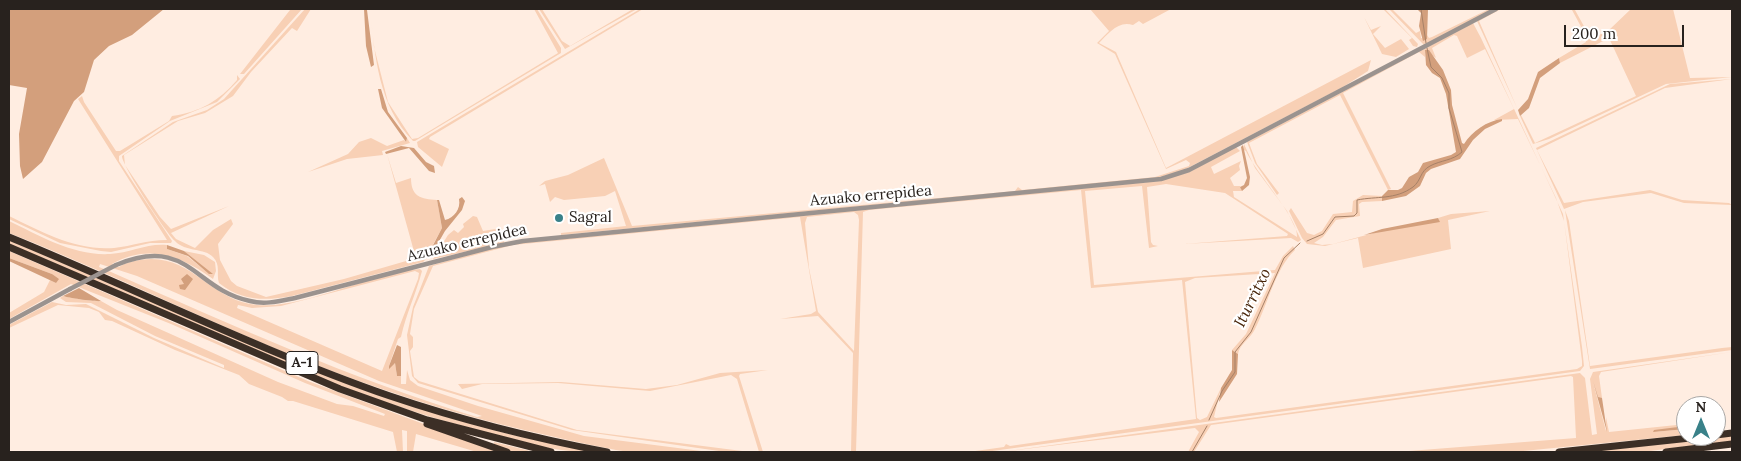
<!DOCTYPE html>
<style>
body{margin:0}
#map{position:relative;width:1741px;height:461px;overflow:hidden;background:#ffede1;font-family:Lora,serif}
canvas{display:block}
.frame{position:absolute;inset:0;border:10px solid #28221e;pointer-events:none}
.north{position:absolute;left:1676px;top:396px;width:50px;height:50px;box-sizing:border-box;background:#fff;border:1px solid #a9a7a5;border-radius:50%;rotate:0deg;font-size:14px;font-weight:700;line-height:20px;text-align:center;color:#28221e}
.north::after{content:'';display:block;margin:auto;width:18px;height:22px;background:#398189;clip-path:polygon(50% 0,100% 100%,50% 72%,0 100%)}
.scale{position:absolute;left:1564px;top:25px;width:120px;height:22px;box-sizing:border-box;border:2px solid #28221e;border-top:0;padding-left:6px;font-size:15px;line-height:18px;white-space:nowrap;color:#28221e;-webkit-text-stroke:4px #fff;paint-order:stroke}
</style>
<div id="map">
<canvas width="1741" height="461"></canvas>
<div class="frame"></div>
<div class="north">N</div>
<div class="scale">200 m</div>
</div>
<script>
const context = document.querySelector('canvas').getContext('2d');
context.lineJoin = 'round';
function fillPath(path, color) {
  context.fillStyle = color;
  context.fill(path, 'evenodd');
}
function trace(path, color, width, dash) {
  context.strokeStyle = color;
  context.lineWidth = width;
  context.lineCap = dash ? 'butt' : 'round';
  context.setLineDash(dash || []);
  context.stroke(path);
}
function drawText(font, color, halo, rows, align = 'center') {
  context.font = font + ' Lora,serif';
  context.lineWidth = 4.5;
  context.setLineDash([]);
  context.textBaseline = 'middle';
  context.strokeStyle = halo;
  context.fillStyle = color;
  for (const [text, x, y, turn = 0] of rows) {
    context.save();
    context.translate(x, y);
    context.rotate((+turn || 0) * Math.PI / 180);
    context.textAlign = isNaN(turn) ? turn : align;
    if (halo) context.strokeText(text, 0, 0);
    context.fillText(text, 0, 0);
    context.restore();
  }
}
const green = new Path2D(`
 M302,9L244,74H240L290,10Z
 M305,9H311L297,31L292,28L251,72L233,96L205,113L178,121L124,155L125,165L160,217L171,229L229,206L171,233L176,239L195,248L213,230L231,219L233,224L218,244L220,260L231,281L237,286L266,297L344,279L413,259L415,255L387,154L396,183L411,178C411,197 421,199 437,200L442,228L430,250L433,252L423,262L292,296C265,301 241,301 219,283C216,274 221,265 213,257C205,248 185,252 175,241C166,233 121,164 122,156L173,122L207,110L224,99Z
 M370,9L374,47L388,102L412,139L418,138L558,53L534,9H537L561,48V53L415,141H413C378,105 375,56 370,9Z
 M539,9H542L562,41L570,46L633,9H637L565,49Z
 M640,9H643L430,137L429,139L449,149L442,167L418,147L417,142Z
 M1090,9H1171L1143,24L1139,21L1133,25C1118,20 1108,34 1099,43L1116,52L1166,168L1371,60L1368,71L1343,87L1182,171L1156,178L561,235V233L626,226L615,191L605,196L564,200L555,197L550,202L545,184L539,186L545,181L568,175L604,158L632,226L1015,191L1018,187L1022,190L1155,177L1189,166L1190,163L1186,160L1166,169L1115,54L1097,43L1109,31Z
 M1383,9H1385L1418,44L1417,47L1413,46L1409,40L1412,38Z
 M1389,9H1392L1416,33L1420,31L1421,38L1427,39V35L1429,38L1432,37L1489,9H1493L1424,45Z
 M1499,9H1501L1479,21L1518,110L1477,21Z
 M1631,9H1673L1690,78L1732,77L1666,84L1549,139L1533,144L1520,116L1521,115L1535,143L1636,96L1609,38L1560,63L1559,58L1586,42L1585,34L1572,10H1575L1591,39L1609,30Z
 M1364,17L1371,30L1381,26L1373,34L1385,48L1401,39L1409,49L1396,57L1382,54Z
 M1473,23L1481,38L1563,214L1582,347L1584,366L1580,371L985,452H968L1004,447L1006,444L1010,446L1196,419L1182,280L1091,288L1081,190L869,210L863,212L856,452H851L853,353L818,316L780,319L811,314L816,311L800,217L513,245L433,266L414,309L410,334L413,337V347L410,351L414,377L419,381L577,430L750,452H726L572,430L418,383L412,376L407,335L413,307L429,266L493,248L520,243L1157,181L1189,172L1236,147L1240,151L1211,167L1214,174L1241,161L1239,166L1240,170L1230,178L1234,186H1240L1242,191H1233L1234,197L1297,237C1300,220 1255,172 1246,151L1244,150V144L1255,168L1287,211L1301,240L1298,242L1291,238L1184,244L1287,236L1288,234L1225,193L1166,184L1147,187L1151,242L1153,245L1158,246L1149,248L1142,186L1085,191L1094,285L1275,270L1283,256L1293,246L1295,250C1275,269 1268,304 1255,329C1251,338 1239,345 1238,354L1232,350L1246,334L1275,273L1195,278L1185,282L1197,418L1200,420L1207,417L1221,388L1214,417L1216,418L1577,369L1582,366V361L1564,221L1556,198L1518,119L1494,120L1514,109L1485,49L1467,58L1457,36L1454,35L1432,48L1436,58L1425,50V57L1419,52L1343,93L1391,189L1388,190L1340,95L1249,143L1257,164L1279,193L1277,195L1255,163L1247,142ZM854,212L858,215L859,220L854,351L818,312L809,268L805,223L807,217Z
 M237,75L240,79L217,102L170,121L119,156V161L172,241L171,243H150L111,252L101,251L60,243L9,219V216C42,232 76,251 114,248C133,246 146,240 167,240L78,99L82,96L84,102L116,151H120L169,121L172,116C200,112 219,101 237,80Z
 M1732,79L1665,88L1537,150L1564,203L1650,190L1682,200L1729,203L1732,205L1684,203L1651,193L1583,202L1564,209L1536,148L1670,84Z
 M371,138L387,146L404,140L406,142L407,138L410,143L382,151L383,155L347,159L308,172L348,154L359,142Z
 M1363,195L1382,196V201L1362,202L1359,204L1360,216L1336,220L1323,237L1314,243L1322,245L1333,244L1385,230L1439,221L1438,218L1451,214L1490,211L1448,220L1451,249L1363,268L1358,238L1325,246L1307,244L1302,238L1289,211L1291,208L1307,233L1314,235L1322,231L1333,214L1352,212L1353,201Z
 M1565,210L1569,221L1590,366L1722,348L1732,347V350L1590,369Z
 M473,216L477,217L483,231L502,228L504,243L433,259L448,235L454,230L458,233L464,227L463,224Z
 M9,221C40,236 74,256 110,254C130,253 147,243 167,245V249L187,256L212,276L184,251L204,255L215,262L216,271L213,279C182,256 148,243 112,264L119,267C125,263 132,261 140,260C189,252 207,296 250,304C298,313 370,272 420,269L422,271C416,294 406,314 401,337L398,339L389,366L395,363L397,376H401V384H406L407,370L410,380L418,386L478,406L584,436L709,452H630L616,450C537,434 459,416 382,389C254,346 134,282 9,233ZM100,264L137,276L379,381L482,416L477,417C351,379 232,325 111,272L99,267ZM415,271L419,273L418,279L382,371L237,308L238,305L252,308L281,306Z
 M9,240L281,357L501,432L592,452C548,452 508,439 466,427C307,384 160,306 9,244Z
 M9,251L308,381L499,452H477L416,434L413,452H407V431L402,430L403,452H397L393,432L293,401H288L282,397L249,384L239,375L175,350L112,321L105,320L99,312L89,308L58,305L9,328V325L52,302L66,305L86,304L154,338L224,368V365L155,336L91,303L66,302L60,298L63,296C69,298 96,302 101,301L117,310L278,382L337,404L353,406L384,416L385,414L305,383L171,324L71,284L9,319V313L44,292L50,280L56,283L52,274L9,258Z
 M1732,352L1601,372L1599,376L1602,398H1598L1593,382L1606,431V417L1609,432L1686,424V426L1653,432L1686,429V435L1513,452H1396L1576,438L1573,377L1571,376L1211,425L1194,452H1188L1199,432L1195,428L1001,452L1580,373L1585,378L1592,435L1597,434L1590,379L1593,372Z
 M768,370L740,374L739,376L763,452H759L737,379L731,375L650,391L558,383L482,384L462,389L458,384L561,382L646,389L677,385L720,373Z
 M1732,436V441L1641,452H1586Z
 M494,442L534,452H512L494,446Z`);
const forest = new Path2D(`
 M9,9H164L132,35L109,46L94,60L84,92L74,101L42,162L23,179L20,166L19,134L27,88L9,85Z
 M364,9L367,10L374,65L371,67L366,46Z
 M1417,9H1428L1427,39L1423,41L1419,26L1421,13Z
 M1425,50H1429L1443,70L1451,90L1452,105L1462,143L1464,144C1472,131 1487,121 1502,119V121L1485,129L1473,140L1460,159L1431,169L1426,173L1420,186L1406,196L1382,201V196L1388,190H1398L1402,188L1409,177L1418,172L1423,163L1451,155L1456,152L1446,94L1440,78L1432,73L1426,65Z
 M1559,58L1560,63L1540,78L1529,108L1520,116L1518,110L1528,99L1538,72Z
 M378,89H381L388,112L407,138L406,142L382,108Z
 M1243,145L1250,177L1249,185L1242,191L1240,187L1244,185L1247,178L1241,147Z
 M401,146L414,148L426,162L434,166L435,173L429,171L409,148L386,154L385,152Z
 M462,197L465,201L462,210L445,231L433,252L430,251L442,228L437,200H439L445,220C454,218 461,209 459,199Z
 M1438,218L1440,222L1364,235L1382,229Z
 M167,245L184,251L213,274H209L188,256L167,249Z
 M9,258L52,274L59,279L56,283L9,261Z
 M187,274L193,279L185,290L180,289L179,285L184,284L181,279Z
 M79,288L101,301C96,302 69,298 63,296Z
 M397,345L401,347V376H397L395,363L389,369V366Z
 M1232,350L1238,354L1237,374L1219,402L1221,388L1232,370Z
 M1593,381L1598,397L1602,398L1607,432Z
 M1686,426V429L1653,432L1654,430Z`);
const stream = new Path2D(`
 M1421,9L1426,43
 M1307,241L1323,234L1335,217L1354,216L1357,213V200C1377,196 1395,200 1413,187C1421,181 1420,171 1430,166C1441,160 1452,161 1462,152L1449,108V93L1442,78L1431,67L1427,48
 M1209,420L1222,391L1235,372V352L1251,332L1284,258L1300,243
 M1192,452L1207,426`);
const minor = new Path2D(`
 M116,265C189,235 193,289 250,301C265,305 280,301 295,298L492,247L523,241L1161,179L1189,170L1496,9
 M9,322L70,289`);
const highway = new Path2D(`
 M9,237C136,289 260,351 390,396C461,420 533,438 607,452
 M9,247L340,389L427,420L551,452
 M427,424L507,452
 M1716,435L1732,433
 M1559,452L1709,436
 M1666,452L1732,444`);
const minorBridge = new Path2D(`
 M70,289L116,265`);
const markers = [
 [559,218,5,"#398189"]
];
const shields = [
 [302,363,32]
];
const shieldNames = [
 ["A-1",302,363]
];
const streetNames = [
 ["Azuako errepidea",871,196,-5],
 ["Azuako errepidea",467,243,-13]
];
const poiNames = [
 ["Sagral",569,218]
];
const waterNames = [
 ["Iturritxo",1253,298,-64]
];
fillPath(green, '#f8d0b5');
fillPath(forest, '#d39f7c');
trace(stream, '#a78167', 1);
trace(minor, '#9b938f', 4.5);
trace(highway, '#3c2f26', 7);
trace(minorBridge, '#9b938f', 4.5);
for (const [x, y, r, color] of markers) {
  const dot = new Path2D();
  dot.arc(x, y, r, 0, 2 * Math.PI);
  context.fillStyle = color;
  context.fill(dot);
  trace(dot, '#fff', 2);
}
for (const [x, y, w] of shields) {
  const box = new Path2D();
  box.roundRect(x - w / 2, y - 11.5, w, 23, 4);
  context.fillStyle = '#fff';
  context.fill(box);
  trace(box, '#28221e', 1);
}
drawText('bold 14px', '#28221e', null, shieldNames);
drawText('15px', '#28221e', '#fff', streetNames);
drawText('15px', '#28221e', '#fff', poiNames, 'left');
drawText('italic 16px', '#472408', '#fff', waterNames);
</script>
